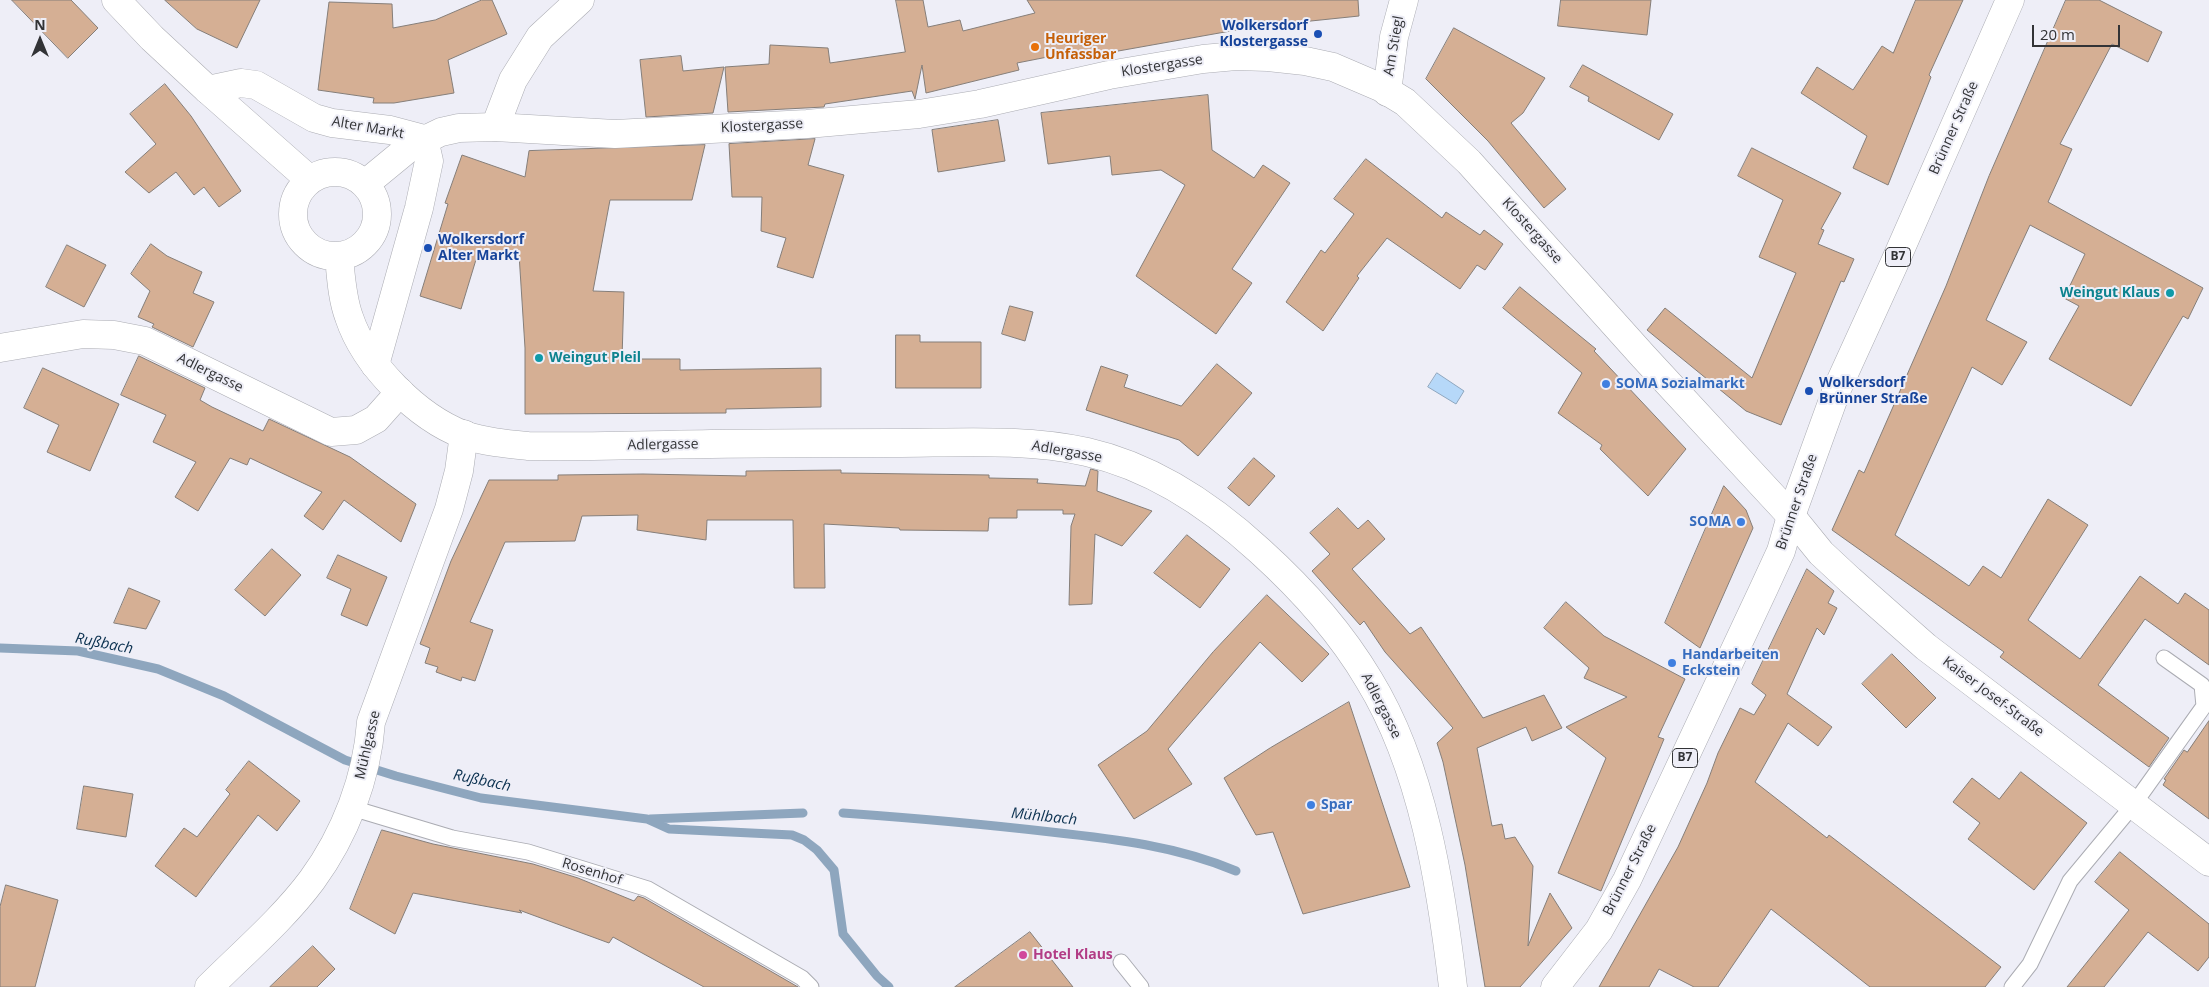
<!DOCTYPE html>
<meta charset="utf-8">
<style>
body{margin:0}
#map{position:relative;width:2209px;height:987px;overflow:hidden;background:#eeeef7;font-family:"Open Sans",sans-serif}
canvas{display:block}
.north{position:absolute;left:15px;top:15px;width:50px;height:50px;-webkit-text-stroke:4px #eeeef7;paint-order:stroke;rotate:0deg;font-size:14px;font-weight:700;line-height:20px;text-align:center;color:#323336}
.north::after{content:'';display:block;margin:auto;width:18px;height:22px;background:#323336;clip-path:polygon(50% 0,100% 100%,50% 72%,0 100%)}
.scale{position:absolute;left:2032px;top:25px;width:88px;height:22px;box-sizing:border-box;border:2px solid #323336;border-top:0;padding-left:6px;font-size:15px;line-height:18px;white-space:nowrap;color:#323336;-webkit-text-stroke:4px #eeeef7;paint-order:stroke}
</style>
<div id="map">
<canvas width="2209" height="987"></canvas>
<div class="north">N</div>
<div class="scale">20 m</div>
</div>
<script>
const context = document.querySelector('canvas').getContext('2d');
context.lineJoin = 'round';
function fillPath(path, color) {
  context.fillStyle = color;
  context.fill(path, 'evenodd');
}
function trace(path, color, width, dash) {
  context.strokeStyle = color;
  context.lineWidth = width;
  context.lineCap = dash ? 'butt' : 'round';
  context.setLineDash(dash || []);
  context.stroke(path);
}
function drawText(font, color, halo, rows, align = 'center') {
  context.font = font + ' "Open Sans",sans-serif';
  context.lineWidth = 4;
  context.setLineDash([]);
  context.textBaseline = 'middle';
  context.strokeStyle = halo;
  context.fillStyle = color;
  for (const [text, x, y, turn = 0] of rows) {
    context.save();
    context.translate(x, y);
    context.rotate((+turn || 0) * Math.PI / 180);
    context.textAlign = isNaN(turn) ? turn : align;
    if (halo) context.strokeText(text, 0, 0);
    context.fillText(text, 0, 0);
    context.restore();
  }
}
const water = new Path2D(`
 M1437,373L1464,391L1456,404L1428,387Z`);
const stream = new Path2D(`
 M0,648L78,651L158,669L224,696L345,760L396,776L481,798L647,819L669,829L792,835L804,840L817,850L834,870L843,934L877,976L889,987
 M843,813C913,818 982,824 1051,832C1115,839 1177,846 1236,871
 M650,819L803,813`);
const building = new Path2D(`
 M12,0H71L98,28L68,58Z
 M165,0H260L237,48L197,29Z
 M482,0H492L507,34L448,60L454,93L394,103H373L374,98L318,90L329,2L392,4L393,28L435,20Z
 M896,0H923L928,27L960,20L963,31L1035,13L1027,0H1358L1359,16L1253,27L1079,58L1078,51L1017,63L1019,70L926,93L922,65L915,99L912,91L825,104L824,107L728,112L725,67L769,64L770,45L828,48L830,63L905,52Z
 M1561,0H1651L1647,35L1558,26Z
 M1916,0H1963L1929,75L1931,77L1888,185L1853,168L1867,136L1801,93L1817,67L1853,90L1882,46L1893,53Z
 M2066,0H2099L2162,32L2148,62L2112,44L2060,144L2072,149L2048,202L2203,288L2188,319L2183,316L2131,406L2049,359L2079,306L2064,298L2085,254L2030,225L1986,320L2027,342L2002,385L1972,367L1895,535L1969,586L1983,566L2001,578L2048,499L2088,525L2028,620L2080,659L2140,576L2178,604L2185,593L2209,610V665L2145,619L2098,685L2169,738L2149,767L2000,657L2004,652L1832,530L1859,470L1864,473L1946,286L1989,176Z
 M1454,28L1545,78L1523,113L1511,123L1566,189L1544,208L1488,141L1426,79Z
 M681,56L683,71L724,67L713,113L646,117L640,60Z
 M1583,65L1673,114L1659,140L1588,101L1589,97L1570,87Z
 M165,84L191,116L241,191L219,207L204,187L194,195L176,172L149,193L125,172L156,144L130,114Z
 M1208,95L1212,150L1254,178L1263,165L1290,183L1232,269L1252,283L1216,334L1136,276L1185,185L1161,170L1112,175L1110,156L1048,164L1041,113Z
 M998,120L1005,161L938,172L932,130Z
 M815,139L808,165L844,175L813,278L777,267L786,238L761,231L762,197H732L729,144Z
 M705,145L692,200H610L593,291L624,292L622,359H680V370L821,368V407L726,409V413L525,414V348L519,254L478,253L461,309L420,296L448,204L445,203L462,155L525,177L529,151Z
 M1752,148L1841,193L1821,229L1824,230L1818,244L1854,259L1844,282L1841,281L1781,425L1746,411L1647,330L1665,308L1752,378L1796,273L1759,257L1783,200L1738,176Z
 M1366,159L1442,218L1446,212L1480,235L1484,230L1503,244L1485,270L1477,265L1460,289L1387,238L1357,276L1359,278L1323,331L1286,302L1321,250L1325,253L1354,214L1334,199Z
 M151,244L167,256L202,272L193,293L214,302L193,347L152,327L154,324L138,317L150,291L131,274Z
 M67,245L106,265L84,307L46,287Z
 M1520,287L1596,349L1594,351L1686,449L1648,496L1600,449L1602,445L1558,413L1582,373L1503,308Z
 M1010,306L1033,312L1025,341L1002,334Z
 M896,335H920V342H981V388H896Z
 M139,356L205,388L200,400L212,407L263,431L269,419L350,457L416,504L401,542L344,500L323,530L304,516L322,492L250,458L247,465L230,458L198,511L175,497L196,462L153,442L166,415L121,395Z
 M1217,364L1252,393L1198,456L1179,440L1086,410L1101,366L1128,375L1124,387L1181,406Z
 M43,368L119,404L90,471L47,452L59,425L24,408Z
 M1254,458L1275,476L1249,506L1228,488Z
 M1091,469L1098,471L1097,491L1152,511L1122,546L1095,534L1092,604L1069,605L1071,526L1075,514H1063V510H1017V518H989L988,531L900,530L899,528L824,524L825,588H794L793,520H707L706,540L637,530L638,515L582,516L575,541L505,542L470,622L493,630L475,681L462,677L461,681L436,672L438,667L425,663L430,648L420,644L451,561L489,480H558V475L643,474L746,476V471L841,470V473L989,475V478L1038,479L1037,483L1085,486Z
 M1724,486L1746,510L1753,528L1700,648L1665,623Z
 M1338,508L1358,529L1368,520L1385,539L1352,569L1410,634L1421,627L1483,718L1544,695L1562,728L1532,741L1526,727L1477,748L1492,826L1502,824L1505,839L1515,837L1533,866L1528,946L1550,893L1572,928L1520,987H1485L1465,865L1443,762L1437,743L1453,728L1385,652L1364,621L1360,625L1312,571L1330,554L1310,533Z
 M1187,535L1230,569L1200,608L1154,573Z
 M272,549L301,575L265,616L235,590Z
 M338,555L387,577L367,626L341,615L351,589L327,578Z
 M1807,569L1834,591L1828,603L1837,608L1824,635L1817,628L1787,694L1832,727L1818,746L1788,723L1755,782L1827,838L1829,835L2001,967L1985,987H1870L1771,909L1718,987H1694L1659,969L1649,987H1599L1678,847L1707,783L1718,753L1740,708L1754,715L1766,695L1752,684Z
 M129,588L160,601L146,629L114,623Z
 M1267,595L1329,654L1302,682L1260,642L1168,749L1192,784L1134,819L1098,765L1147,731L1213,652Z
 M1566,602L1604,636L1685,679L1658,737L1664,739L1601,891L1558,873L1606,758L1566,727L1627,697L1584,678L1589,668L1544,628Z
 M1892,654L1936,698L1906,728L1862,684Z
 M1349,702L1410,887L1303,914L1273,832L1256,835L1224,778L1270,748Z
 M2209,721V819L2163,785L2166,780L2164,779L2184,750L2187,752Z
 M249,761L300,801L277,831L258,815L196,897L155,866L184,828L197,837L230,794L226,790Z
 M2021,772L2087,823L2034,890L1968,839L1980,823L1953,802L1972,778L1999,799Z
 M84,786L133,794L126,837L77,829Z
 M382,830L433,844L533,864L578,878L634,901L638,896L644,898L798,987H704L613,937L609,943L519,910L522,913L413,893L395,934L350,909Z
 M2120,852L2209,924V957L2198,971L2148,932L2104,987H2067L2129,910L2095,882Z
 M6,885L58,900L35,987H0V907Z
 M1030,932L1073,987H955Z
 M313,946L335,969L317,987H270Z`);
const lane = new Path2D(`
 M352,808L452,838L528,852L648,889L802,978L811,987
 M1121,962L1141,987
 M2012,987L2030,964L2070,881L2134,804L2204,706L2202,685L2164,658`);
const street = new Path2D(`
 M208,90L241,83L256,85L314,118L332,123L390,130L424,139L429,161L419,208L375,365
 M1387,92L1394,37L1404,0
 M495,127L513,80L540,37L580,0
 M0,348L83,334L114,335L145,341L331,432L356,430L376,419L400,392
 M209,987C243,953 283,919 312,880C345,835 367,778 371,722L449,509L459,471L464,434`);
const secondary = new Path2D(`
 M116,0L152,38L208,90L310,180
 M293 214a42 42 0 1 1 84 0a42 42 0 1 1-84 0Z
 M365,184L410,147L441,132L459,128L495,127L615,134L807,124L919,114L980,104L1109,75L1203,59L1236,56L1268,57L1305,61L1333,67L1382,88L1405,102L1469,162L1643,356L1791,516L1821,553L1850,580L1926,647L2209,862
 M339,257C341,277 342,298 349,317C365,365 417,417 464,435C485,442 507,444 528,446C589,447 650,445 711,444C771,443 832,443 893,443C957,443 1024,438 1087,452C1153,467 1211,506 1260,551C1302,589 1340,631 1369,680C1423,768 1441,886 1453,987`);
const primary = new Path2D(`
 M1555,987L1599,930L1627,880L1764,588L1781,551L1791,516L1837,389L1894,264L2010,0`);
const markers = [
 [1318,34,5,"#1a4fb4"],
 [1035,47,5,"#e8710a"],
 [428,248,5,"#1a4fb4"],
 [2170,293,5,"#0f9aa8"],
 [539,358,5,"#0f9aa8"],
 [1606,384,5,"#3f7fe0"],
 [1809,391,5,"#1a4fb4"],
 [1741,522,5,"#3f7fe0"],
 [1672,663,5,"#3f7fe0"],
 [1311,805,5,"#3f7fe0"],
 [1023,955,5,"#d1479c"]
];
const shields = [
 [1898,257,25],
 [1685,758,25]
];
const shieldNames = [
 ["B7",1898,257],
 ["B7",1685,758]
];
const transitNames = [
 ["Wolkersdorf",1308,26,"right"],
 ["Klostergasse",1308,42,"right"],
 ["Wolkersdorf",438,240],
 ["Alter Markt",438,256],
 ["Wolkersdorf",1819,383],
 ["Brünner Straße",1819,399]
];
const foodNames = [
 ["Heuriger",1045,39],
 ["Unfassbar",1045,55]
];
const streetNames = [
 ["Am Stiegl",1394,46,-80],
 ["Klostergasse",1162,66,-9],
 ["Klostergasse",762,126,-3],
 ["Alter Markt",368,128,10],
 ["Brünner Straße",1954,128,-66],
 ["Klostergasse",1532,231,48],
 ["Adlergasse",210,373,26],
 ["Adlergasse",663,445,-1],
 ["Adlergasse",1067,452,10],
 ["Brünner Straße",1797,502,-71],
 ["Kaiser Josef-Straße",1993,697,37],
 ["Adlergasse",1381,706,63],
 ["Mühlgasse",368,745,-77],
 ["Brünner Straße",1630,870,-63],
 ["Rosenhof",592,872,17]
];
const cultureNames = [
 ["Weingut Klaus",2160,293],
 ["Weingut Pleil",549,358,"left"]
];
const shopNames = [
 ["SOMA Sozialmarkt",1616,384],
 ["SOMA",1731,522,"right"],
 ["Handarbeiten",1682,655],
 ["Eckstein",1682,671],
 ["Spar",1321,805]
];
const hotelNames = [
 ["Hotel Klaus",1033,955]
];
const waterNames = [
 ["Rußbach",104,644,11],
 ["Rußbach",482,781,12],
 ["Mühlbach",1044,817,6]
];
fillPath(water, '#b6d8f9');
trace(water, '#8ea6be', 1);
trace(stream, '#8ea6be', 9);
fillPath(building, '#d5af94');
trace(building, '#857e79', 1);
trace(lane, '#abacb3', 17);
trace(street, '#abacb3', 29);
trace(secondary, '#abacb3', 29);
trace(primary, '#abacb3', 29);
trace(lane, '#fff', 15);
trace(street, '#fff', 28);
trace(secondary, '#fff', 28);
trace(primary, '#fff', 28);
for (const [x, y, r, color] of markers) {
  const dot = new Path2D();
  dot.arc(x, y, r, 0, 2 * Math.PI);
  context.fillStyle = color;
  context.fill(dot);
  trace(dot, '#eeeef7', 2);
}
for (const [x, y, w] of shields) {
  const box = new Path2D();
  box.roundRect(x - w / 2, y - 9.5, w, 19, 4);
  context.fillStyle = '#eeeef7';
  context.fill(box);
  trace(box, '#323336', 1);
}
drawText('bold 12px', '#323336', null, shieldNames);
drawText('bold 14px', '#164399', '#eeeef7', transitNames, 'left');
drawText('bold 14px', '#c56008', '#eeeef7', foodNames, 'left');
drawText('14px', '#323336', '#eeeef7', streetNames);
drawText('bold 14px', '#0d838f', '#eeeef7', cultureNames, 'right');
drawText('bold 14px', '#366cbe', '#eeeef7', shopNames, 'left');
drawText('bold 14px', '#b23c85', '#eeeef7', hotelNames, 'left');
drawText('italic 15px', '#0a304f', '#eeeef7', waterNames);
</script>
